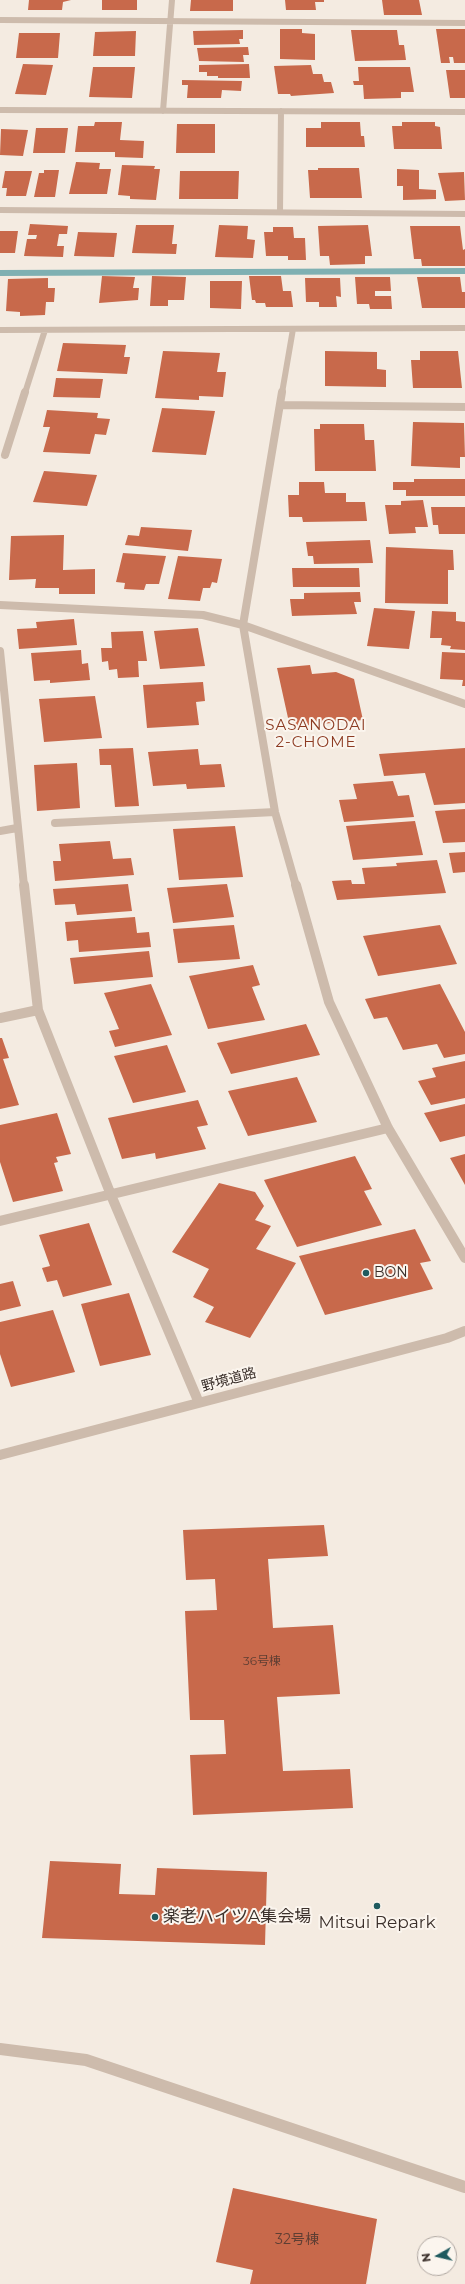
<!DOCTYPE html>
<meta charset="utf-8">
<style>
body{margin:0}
#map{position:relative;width:465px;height:2284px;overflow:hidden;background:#f4ebe1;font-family:Montserrat,sans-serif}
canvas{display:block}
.north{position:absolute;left:417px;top:2236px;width:40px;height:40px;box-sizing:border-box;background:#fbf5ee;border:1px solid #aea6a0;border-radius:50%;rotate:262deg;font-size:11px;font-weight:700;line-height:16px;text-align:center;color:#3b302b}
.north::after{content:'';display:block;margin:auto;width:14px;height:18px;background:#1f5a5e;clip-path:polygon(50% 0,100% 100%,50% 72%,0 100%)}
</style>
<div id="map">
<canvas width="465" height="2284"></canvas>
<div class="north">N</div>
</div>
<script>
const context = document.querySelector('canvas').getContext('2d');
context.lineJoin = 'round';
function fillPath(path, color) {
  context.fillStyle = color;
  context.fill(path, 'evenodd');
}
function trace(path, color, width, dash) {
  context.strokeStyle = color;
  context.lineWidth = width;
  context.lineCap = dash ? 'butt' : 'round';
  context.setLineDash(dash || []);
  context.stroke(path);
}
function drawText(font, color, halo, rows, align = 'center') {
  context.font = font + ' Montserrat,"Noto Sans JP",sans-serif';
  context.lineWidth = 4;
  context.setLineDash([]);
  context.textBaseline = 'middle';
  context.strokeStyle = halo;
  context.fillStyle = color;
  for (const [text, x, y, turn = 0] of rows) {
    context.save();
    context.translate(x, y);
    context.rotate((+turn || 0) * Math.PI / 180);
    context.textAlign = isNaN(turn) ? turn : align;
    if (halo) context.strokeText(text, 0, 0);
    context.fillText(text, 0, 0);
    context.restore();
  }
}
const stream = new Path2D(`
 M465,268V274L0,276V270Z`);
const building = new Path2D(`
 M29,0H71L63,2L62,10H28Z
 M102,0H137V10H102Z
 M191,0H233V11H190Z
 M285,0H324V2H315L316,10H286Z
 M382,0H419L422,15H384Z
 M280,29H302V33L315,34V60L280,59Z
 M436,29H465V63H454L453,57H449L450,63H441Z
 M243,30V39H239L240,44L194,45L193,31Z
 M351,30H397L399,45H404L406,60L355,61Z
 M136,31L135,56H93L95,32Z
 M19,33H60L58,58H16Z
 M248,47L249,55H243L244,62L199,61L197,48Z
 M23,64L53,65L46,95L15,94Z
 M249,64L250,78H218V76H207V72H199V65Z
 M311,65L313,74H322L324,82H331L334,93L291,96L290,94H278L274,66Z
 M93,67H135L132,98L89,97Z
 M358,67H410L414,92H401V98L364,99L363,85H354L353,81H359Z
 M446,70H465V98H450Z
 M182,80L242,81L241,91L222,90L221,98H187L188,85H182Z
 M95,122H122L120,140L144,141L143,158L115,157V152H75L78,126H94Z
 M321,122H360L361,136H364L365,147H306V128H321Z
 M402,122H435V126L440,127L442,149H394L392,126H402Z
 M177,124H215V153H176Z
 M36,128H68L65,153H33Z
 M1,129L28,130L23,156L0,155Z
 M76,162L100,163L99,169H111L107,194H69Z
 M122,165L155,166L154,169H160L156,200L130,199V196L118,195Z
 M318,168H359L362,198H310L308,170H318Z
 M397,169L419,170V189L436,190V199L403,200V186H397Z
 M44,170H59L55,197H34L39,173H44Z
 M5,171H32L26,196H6L7,188H2Z
 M180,171H239L238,199H179Z
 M464,172L465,200L445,201L438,173Z
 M30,224L68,226L67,234H59L57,246H64L63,257L24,256L27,239H36L37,235H28Z
 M136,225H174L172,244H177L176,254L132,253Z
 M219,225L248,226L247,239L255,240L253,258L215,257Z
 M368,225L372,256H365V264L330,265L329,256H320L318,226Z
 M410,226H460L463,250L465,249V266H422L421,259H414Z
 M273,227H293L294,238H305L306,260H288V256H266L264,232H273Z
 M0,231H18L15,253H0Z
 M78,232L117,233L114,257L74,256Z
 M102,276L135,277L133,288H139L138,300L99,303Z
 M152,276L186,277L184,300H168V306H150Z
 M249,276H281L283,291H291L293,307H266L265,303H256L255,300H252Z
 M355,277H390L391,291H375V296H391L392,309H370L369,304H357Z
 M417,277H460L462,292H465V308H422Z
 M48,278V288H55L54,302H46L45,315L20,316V312L6,311L8,279Z
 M305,278H340L341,297L336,296L337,307H319V302H306Z
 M210,281H242L241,309L210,308Z
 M63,343L126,345L124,357H130L127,374L57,371Z
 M163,351L220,353L217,372H226L223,397L199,396V400L155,398Z
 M325,351L377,352V369L386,370V387L325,386Z
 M420,351H458L462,388H413L411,360H420Z
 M56,378L103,379L100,398L53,397Z
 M162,408L215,411L206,455L152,452Z
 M47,410L98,413L97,418L110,419L106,435L95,434L90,454L43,452L50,427H43Z
 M413,422L464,423L465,457H460V468L411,466Z
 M320,424H364L365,440H374L376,471H315L314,429H320Z
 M44,471L97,475L87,506L33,502Z
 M414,479H465V496H406V490H393V482H414Z
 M299,482H324L325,493H346V502H365L367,521L303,522L302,517H289L288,495H299Z
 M423,500L428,527H415L416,533L389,534L385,505H401V501Z
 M431,507H465V534H439L438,525H433Z
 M141,527L192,530L188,551L125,545L128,535L139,536Z
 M64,535L63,570L95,569V594H59V588H35L36,579L9,580L11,536Z
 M370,540L373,563L314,564L313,556H308L306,542Z
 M386,547L453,550L454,570H448V604L385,603Z
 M123,553L166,556L159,584H146L144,590L124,589L125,583L116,582Z
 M178,556L222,559L217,583L212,582L210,588H203L200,601L168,599Z
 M292,568H359L360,587H293Z
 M360,592L361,602H354L357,614L292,616L290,599H304V593Z
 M374,608L415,611L409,649L367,646Z
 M432,611L456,612V621L465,622V650L450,649L451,646L441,645L442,638H430Z
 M74,619L77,645L19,649L17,629L37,628L36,622Z
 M198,628L205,666L160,669L154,631Z
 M143,631L147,661H138L139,677L118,678L117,669L109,670L108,661L102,662L101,648H112L111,632Z
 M81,650L82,664L88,663L90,680L50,683V680L34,681L31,653Z
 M442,652L465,653V686H462L463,680L440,679Z
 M310,665L312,674L336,672L354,679L363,720L290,727L277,668Z
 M203,682L205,701L196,702L199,725L147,728L143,685Z
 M95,696L102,738L44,742L39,699Z
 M133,748L139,806L115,807L111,765H100L99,749Z
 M465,748V803L434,805L425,773L384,776L379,754Z
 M198,749L200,765L221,764L225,787L187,789L186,784L153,786L148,752Z
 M77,763L80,808L37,811L34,765Z
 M393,781L398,796L409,795L414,817L344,822L339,800L357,799L353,784Z
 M465,809V842L443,843L435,811Z
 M415,821L423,855L353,860L346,826Z
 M235,826L243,877L179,880L173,829Z
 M110,841L113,859L131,858L134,875L55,881L53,861H61L59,844Z
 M465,852V872L453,873L449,853Z
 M437,860L446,893L337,900L332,881L351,880L352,884H365L362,868L397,866L396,863Z
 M128,884L132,911L77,915L75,904L55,905L53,889Z
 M227,884L234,917L173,923L167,888Z
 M135,917L137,933L149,932L151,947L79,952L78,940L67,941L65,922Z
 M234,925L240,959L178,963L173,929Z
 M440,925L457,964L378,976L363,936Z
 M149,951L153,977L74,984L70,958Z
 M253,965L260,985L252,987L265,1020L208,1029L189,976Z
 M151,984L172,1035L115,1047L109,1031L119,1029L104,993Z
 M440,984L465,1032V1054L444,1058L437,1044L403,1050L387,1017L374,1019L365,999Z
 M306,1024L320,1055L231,1074L217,1043Z
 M0,1038H2L9,1058L3,1059L19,1105L0,1109Z
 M167,1045L186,1092L133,1103L114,1056Z
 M465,1061V1098L431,1105L418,1081L436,1077L432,1068Z
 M297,1077L317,1122L248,1136L228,1091Z
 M198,1100L208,1125L197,1127L206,1149L156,1159L155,1153L122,1159L108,1118Z
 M465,1104V1136L440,1142L424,1113Z
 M57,1113L71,1154L56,1157L58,1162L54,1163L63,1191L13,1202L0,1162V1125Z
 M465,1154V1185L450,1158Z
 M355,1156L372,1189L364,1191L382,1225L297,1247L264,1180Z
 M219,1183L255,1192L264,1206L255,1220L271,1226L256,1249L296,1263L250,1338L205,1322L214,1307L193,1297L209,1269L172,1252Z
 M89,1223L112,1285L63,1297L57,1280L47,1282L42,1268L50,1266L39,1235Z
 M415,1229L431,1261L420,1263L433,1289L325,1315L299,1256Z
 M13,1281L21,1306L0,1311V1284Z
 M129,1293L151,1355L100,1366L81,1304Z
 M53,1310L75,1372L11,1387L0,1354V1322Z
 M324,1525L328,1556L268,1559L273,1628L333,1625L340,1694L277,1697L283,1771L350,1769L353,1808L193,1815L190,1755L226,1754L224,1720H190L185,1611L217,1610L215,1579L186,1580L183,1530Z
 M50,1861L121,1864L119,1894L155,1895L157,1868L267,1872L265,1945L42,1938Z
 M233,2188L377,2219L366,2284H250L253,2270L216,2262Z`);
const minorFar3 = new Path2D(`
 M0,20L465,23
 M0,110L465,112
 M163,111L172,0
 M0,210L465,214
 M280,212L281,111
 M0,330L465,328
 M25,393L45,330
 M282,393L293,329`);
const minorFar2 = new Path2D(`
 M282,392L243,625L275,812L296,886
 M281,405L465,407
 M5,455L25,392
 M0,605L203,615L243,625L465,704
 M0,651L24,886
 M55,823L275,812
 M0,831L17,828`);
const minorFar1 = new Path2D(`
 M24,885L38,1010L111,1195L199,1403
 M296,885L329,1002L388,1128L465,1258
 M0,1018L38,1010
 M0,1221L388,1128
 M0,1455L447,1338L465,1331`);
const minor = new Path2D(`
 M0,2049L86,2060L465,2187`);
const markers = [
 [366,1273,4,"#1f5a5e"],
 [377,1906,4,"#1f5a5e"],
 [155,1917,4,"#1f5a5e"]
];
const numberNames = [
 ["36号棟",262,1661]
];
const poiNames = [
 ["BON",374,1273]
];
const streetNames = [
 ["野境道路",229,1380,-15]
];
const nearNumbernames = [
 ["32号棟",297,2240]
];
const neighbourhoodNames = [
 ["SASANODAI",316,726],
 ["2-CHOME",316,743]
];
const nearPoinames = [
 ["楽老ハイツA集会場",163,1917],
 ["Mitsui Repark",377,1923,"center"]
];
fillPath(stream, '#7fb0b2');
fillPath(building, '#c8694b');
trace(minorFar3, '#cdbbac', 6);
trace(minorFar2, '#cdbbac', 8);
trace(minorFar1, '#cdbbac', 10);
trace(minor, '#cdbbac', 12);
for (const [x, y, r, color] of markers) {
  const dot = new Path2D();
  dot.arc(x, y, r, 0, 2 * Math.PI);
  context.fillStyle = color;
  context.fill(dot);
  trace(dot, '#fbf5ee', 1.5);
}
drawText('12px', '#5e3e33', null, numberNames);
drawText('14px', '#3b302b', '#fbf5ee', poiNames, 'left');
drawText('14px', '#3b302b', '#fbf5ee', streetNames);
drawText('14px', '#5e3e33', null, nearNumbernames);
context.letterSpacing = '1px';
drawText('15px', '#8c3b22', '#fbf5ee', neighbourhoodNames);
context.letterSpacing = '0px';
drawText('17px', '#3b302b', '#fbf5ee', nearPoinames, 'left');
</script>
